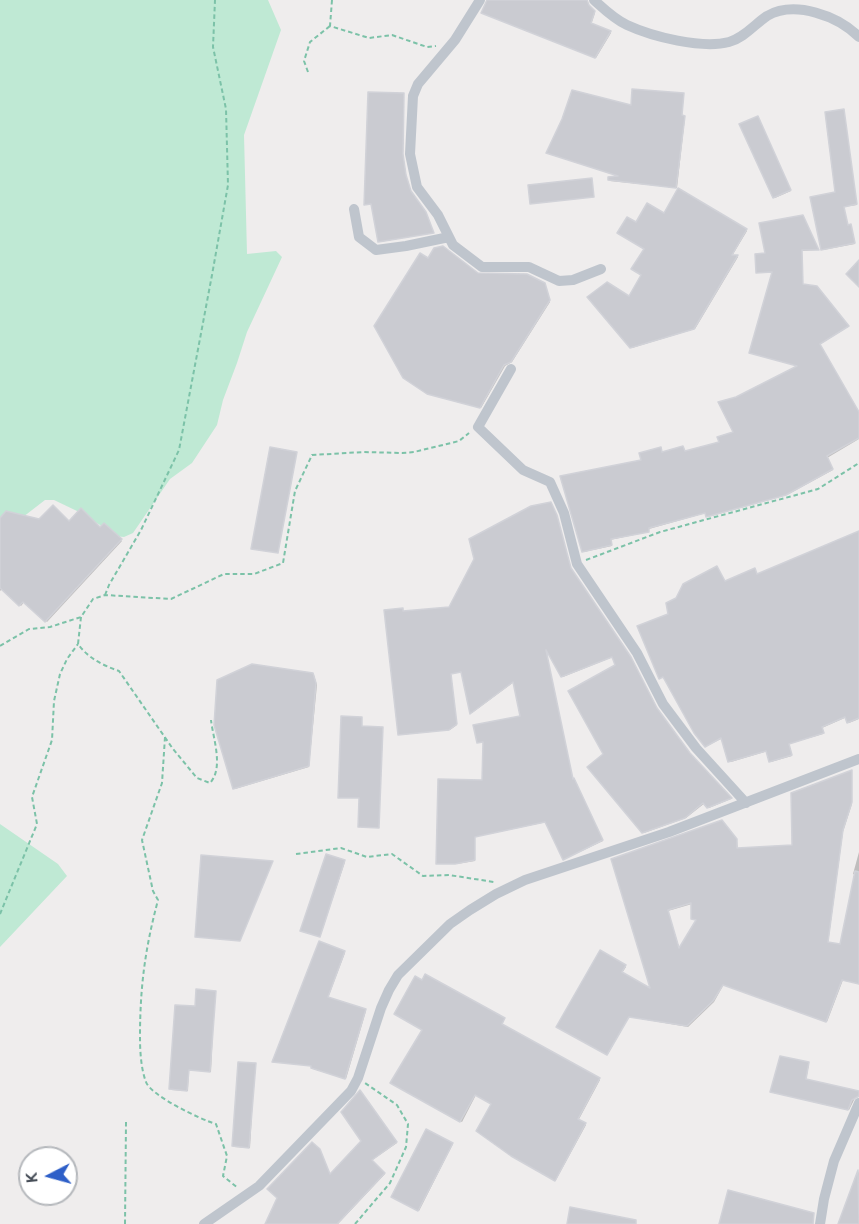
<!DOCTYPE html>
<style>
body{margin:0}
#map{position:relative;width:859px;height:1224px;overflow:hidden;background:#efeded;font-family:Figtree,sans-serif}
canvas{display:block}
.north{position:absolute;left:18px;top:1146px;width:60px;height:60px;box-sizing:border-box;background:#fff;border:2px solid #b5b8bc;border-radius:50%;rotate:264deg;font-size:16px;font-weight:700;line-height:24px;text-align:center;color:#474e58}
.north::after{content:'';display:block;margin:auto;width:21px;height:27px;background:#2e5fc8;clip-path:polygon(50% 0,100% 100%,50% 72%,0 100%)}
</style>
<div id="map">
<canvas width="859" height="1224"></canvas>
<div class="north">K</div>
</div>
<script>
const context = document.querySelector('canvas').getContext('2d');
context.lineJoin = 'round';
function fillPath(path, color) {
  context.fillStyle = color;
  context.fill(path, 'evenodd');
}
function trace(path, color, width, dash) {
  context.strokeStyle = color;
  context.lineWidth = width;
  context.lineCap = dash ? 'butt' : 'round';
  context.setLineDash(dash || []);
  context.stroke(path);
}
const green = new Path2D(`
 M0,0H268L281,30L244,135L247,254L276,251L282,257L247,332L237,363L223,400L217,425L192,463L170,479L133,533L124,537L114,536L100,525L77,511L54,500H45L23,517L0,526Z
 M0,824L58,864L67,876L0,947Z`);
const shadow = new Path2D(`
 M489,0H587L589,7L595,13L591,25L611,33L596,58L484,13Z
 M683,94L682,117L685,118L677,188L610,181L622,177L632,106Z
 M404,95L403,156L406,177L411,193L433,233L380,242L373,204L365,205Z
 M844,112L857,205L844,207L848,226H851L855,244L823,250L836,193Z
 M758,119L791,191L775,198L741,125Z
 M592,181L594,197L531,203Z
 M679,190L747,231L732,256L738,257L695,329L632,348L589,297L629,298L643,275L645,249L637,224L664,215Z
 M761,224L818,250L802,251L803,286L817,287L848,327L819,345L859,414V439L827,458L833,470L787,495L708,517L706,513L649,529V532L610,540L612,546L584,552L643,461L661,449L663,453H685L720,443L735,433L737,399L799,366L774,272H757L767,255Z
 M428,260L481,276L545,285L550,302L512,362L505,366L481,408L429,394Z
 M296,454L278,553L254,549Z
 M0,520L69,523L100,529L104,525L122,541L47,622L25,601L21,606L2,589L0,591Z
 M859,532V719L849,723L847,717L822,728L823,734L789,744L792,756L771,762L768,751L731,762L723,738L707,746L695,732L665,677L660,678L670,615L725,583L757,576Z
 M571,570L657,711L691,756L731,799L709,808L705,803L686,818L644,833L590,767L605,755L617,666L613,657L563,677L545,647L573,781L603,841L565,859L547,822L475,837V861L457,864H439L483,782L484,742H478L521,717L514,682L472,713L463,672L451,674L457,725L450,730L400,735L403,609L404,612L450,608Z
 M314,675L317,685L309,767L235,789Z
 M852,772V804L843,832L828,944L841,946L856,875L853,874L859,852V983L843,980L827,1022L724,984L714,1002L688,1027L629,1017L608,1054L558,1027L601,952L626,967L622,973L652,991L613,860L721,821L737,841L738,850L794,847ZM692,904L697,920L680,950L668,911Z
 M327,856L345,862L320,937L303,931Z
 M272,862L240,941L196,937Z
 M320,943L345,953L328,998L366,1011L346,1079L313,1069V1066L274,1062Z
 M215,992L211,1072L189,1070L188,1091L171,1090L197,1008Z
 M504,1020L502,1026L600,1080L578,1121L586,1125L556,1180L513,1157L493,1104L476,1095L462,1122L392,1083Z
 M255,1064L250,1148L234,1147L233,1146Z
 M809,1064L806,1081L859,1093V1097L855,1098L849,1110L772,1092Z
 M360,1092L397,1143L371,1161L385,1174L338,1224H267L330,1176L363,1141Z
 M427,1131L453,1144L419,1211L393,1197Z
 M859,1171V1224H844L841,1222Z`);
const building = new Path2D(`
 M487,0H587L589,5L595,11L591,23L611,31L595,58L481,13Z
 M632,89L684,93L682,115L685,116L676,188L608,180V177L618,176L546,153L562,119L572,90L631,105Z
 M368,92L404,93L403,154L406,175L411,191L426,212L434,233L378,242L371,204L364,205Z
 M844,109L857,204L844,207L848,225L851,224L855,243L821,250L810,197L835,192L825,112Z
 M758,116L791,190L773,198L739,124Z
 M592,178L594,197L530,204L528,185Z
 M678,188L747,229L732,255H738L694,329L630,348L587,297L607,282L629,296L641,275L631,269L644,249L617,233L627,217L636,222L647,203L664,213Z
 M803,215L819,250H802L803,284L817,286L849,326L820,344L859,412V438L827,456L833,469L786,495L706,517L705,513L649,528V532L611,539L612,545L582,552L560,476L641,460L639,453L661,447L662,452L683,446L685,451L719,442L717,437L733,432L718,402L736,397L797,366L749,353L772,272L756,273L755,254L765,253L759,223Z
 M443,246L478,273L527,274L545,283L550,300L511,362L504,365L480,408L427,394L403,378L374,326L420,253L428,258L434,248Z
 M859,260V287L846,274Z
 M270,447L297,452L278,553L251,549Z
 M551,502L557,515L571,568L631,657L657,708L690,753L732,798L707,808L703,803L685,818L642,833L587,767L603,754L568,691L615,665L612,657L561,677L546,650L573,779L574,778L603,840L563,860L545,822L475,837V860L455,864H436L438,779L482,780L483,742L477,743L473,725L520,716L513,682L470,714L461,672L451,674L457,724L449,730L398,735L384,610L403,608V611L449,607L474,559L469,539L531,506Z
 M53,505L69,521L81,508L100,527L104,523L122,539L45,622L23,602L19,606L0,588V518L6,511L39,519Z
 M859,531V718L847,723L845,717L822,727L824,733L789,744L792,755L769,762L766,751L728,762L721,738L705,747L694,733L663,677L659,679L637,626L668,614L666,603L676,598L683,584L717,566L725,581L755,568L757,574Z
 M252,664L313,673L316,683L309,766L233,789L214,725L217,680Z
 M341,716L362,717V726L383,727L379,828L358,827L359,798H338Z
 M852,770V802L843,830L828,942L840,944L855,871L859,872V984L842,980L826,1022L723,985L713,1001L687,1026L629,1017L607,1055L556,1027L600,950L626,965L622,972L650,988L611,859L722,820L737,839V848L792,845L791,793ZM691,903V919L696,920L679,948L668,910Z
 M326,854L345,860L320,937L300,931Z
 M201,855L273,861L240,941L195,937Z
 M319,941L345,951L328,997L366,1009L345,1079L311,1068V1066L272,1062Z
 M425,974L505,1018L502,1024L600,1078L578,1119L586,1123L555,1181L511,1156L476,1131L491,1104L475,1095L460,1122L390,1083L422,1030L394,1014L415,976L422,980Z
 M196,989L216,991L210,1072L189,1070L187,1091L169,1089L175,1005L195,1006Z
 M780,1056L809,1062L806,1079L859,1091V1096L852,1100L848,1110L770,1092Z
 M238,1062L256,1063L249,1148L232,1146Z
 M360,1090L397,1142L372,1160L385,1173L337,1224H265L277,1198L267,1189L312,1142L320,1149L330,1174L361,1141L341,1112Z
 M426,1129L453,1143L418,1211L391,1197Z
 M858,1170L859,1224H838Z
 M728,1190L814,1213L813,1224H719Z
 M570,1207L636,1220V1224H567Z`);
const path = new Path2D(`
 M332,0L330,26L369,38L392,35L427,47L436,46
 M308,72L304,61L310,42L330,26
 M586,560L660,532L818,489L859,463
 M105,595L109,585L141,530L179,450L212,275L228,185L226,109L213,47L215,0
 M81,617L78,644C88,658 102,665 119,671L173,749L197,778L210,783C224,768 213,738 211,720
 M0,646L29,629L50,627L81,617L93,599L105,595L171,599L224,574H254L283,563L295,491L312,455L364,452L402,453L414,452L459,441L469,433
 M165,737L162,783L142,840L153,891L158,900C145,949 140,987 140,1037C140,1051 141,1069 146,1082C151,1096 202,1120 216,1124L227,1156L223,1176L238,1188
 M296,854L341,848L367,857L392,854L423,876L449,875L494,882
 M0,914L37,824L32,797L52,740L54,701L60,674L67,659L78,644
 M125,1224L126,1122
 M355,1224L390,1183L406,1147L408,1124L397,1105L365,1083`);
const street = new Path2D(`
 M480,0L455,40L418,84L413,96L410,154L417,187L438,215L453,245L482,267H529L559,281L573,280L601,269
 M594,0C604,9 614,19 627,25C653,37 702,49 729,42C744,38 755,24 767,16C795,0 838,16 859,37
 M354,209L359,237L376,250L406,246L449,237
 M511,369L478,427L523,470L550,482L564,513L577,564L637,653L663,704L696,748L746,803
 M204,1224L259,1186L351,1091L358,1078L381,1008L389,990L398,975L450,924L470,910L496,894L525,880L669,832L859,759
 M820,1224L824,1199L834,1161L859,1103`);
fillPath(green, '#bfe9d4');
fillPath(shadow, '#0003');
fillPath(building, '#cacbd1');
trace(building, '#d1d2d8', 1.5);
trace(path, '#7cc2a8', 2, [4.5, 3]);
trace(street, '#bfc5cd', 10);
</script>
